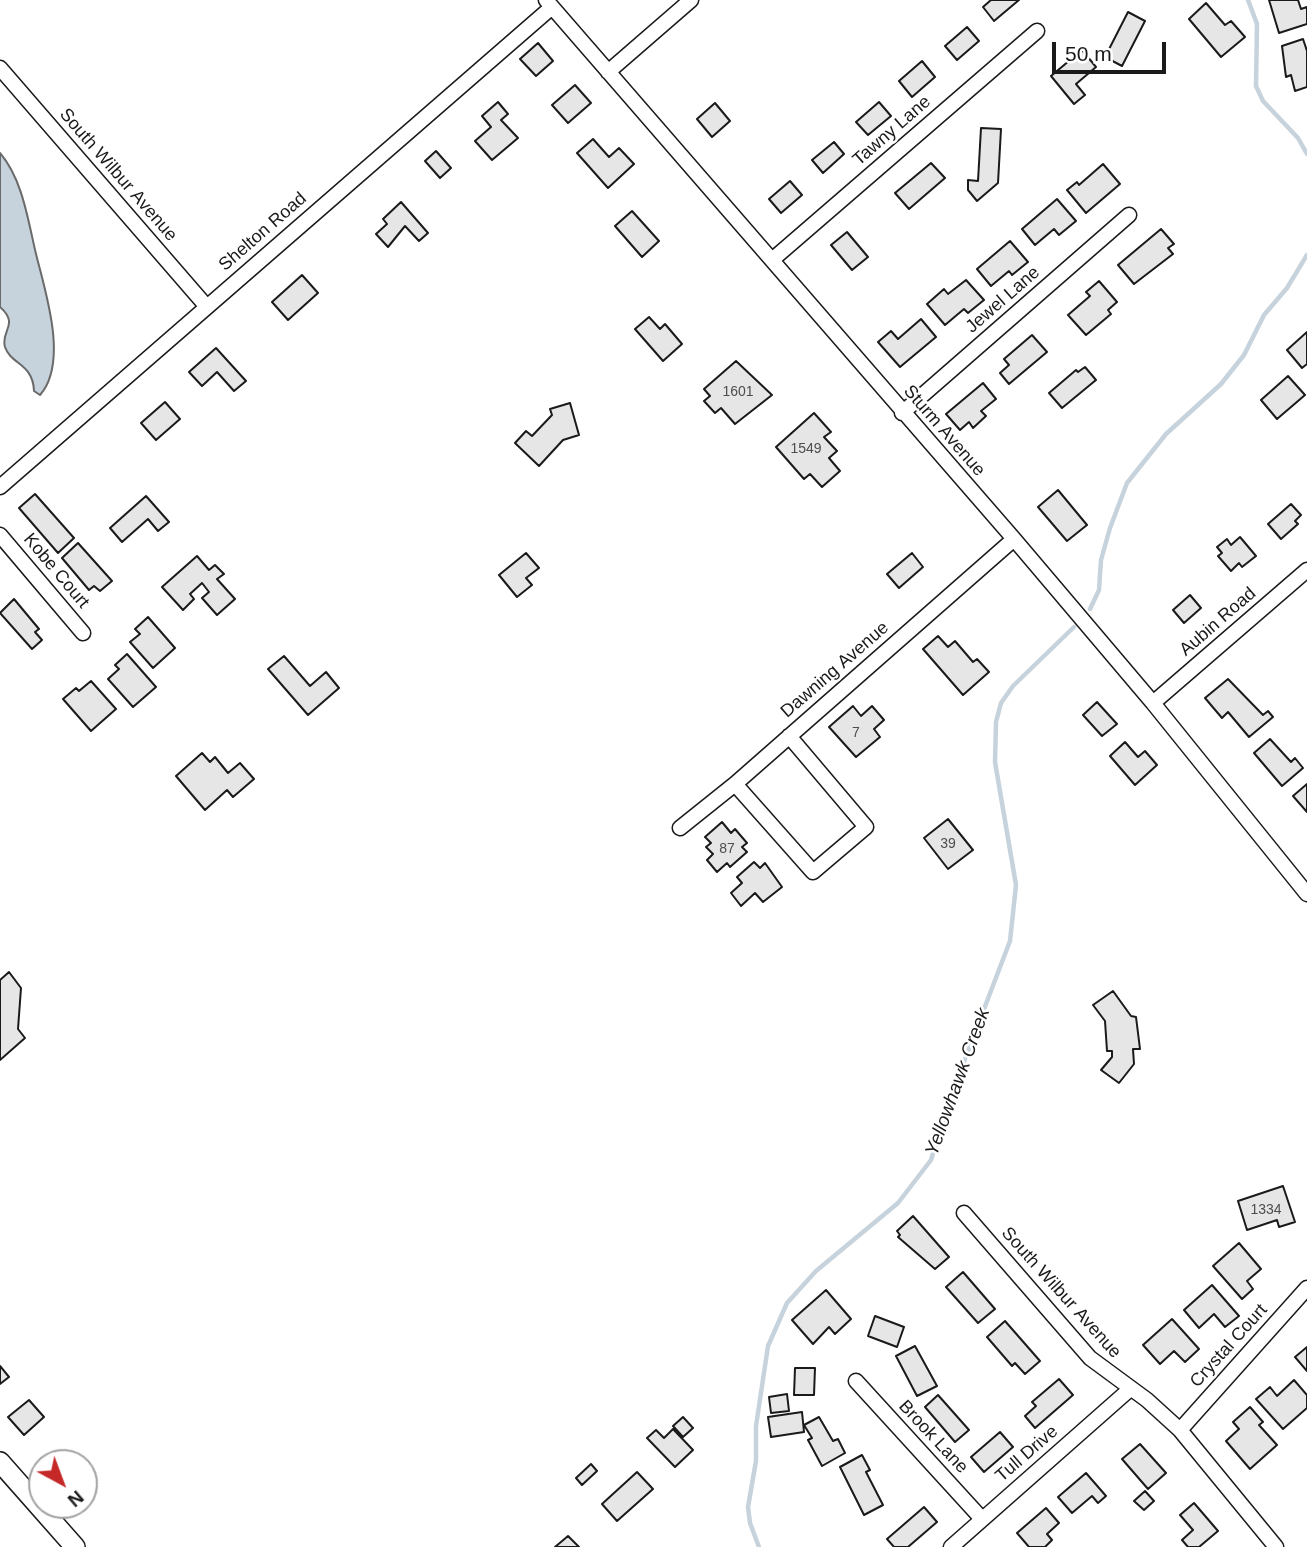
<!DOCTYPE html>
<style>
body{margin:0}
#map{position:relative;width:1307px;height:1547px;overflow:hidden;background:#fff;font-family:Helvetica,sans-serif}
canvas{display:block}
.north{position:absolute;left:28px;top:1449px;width:70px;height:70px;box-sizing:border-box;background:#fff;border:2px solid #a3a3a3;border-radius:50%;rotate:139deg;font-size:19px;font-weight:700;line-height:28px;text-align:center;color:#1a1a1a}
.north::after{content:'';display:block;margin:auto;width:24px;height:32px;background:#c62828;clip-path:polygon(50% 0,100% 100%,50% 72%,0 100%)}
.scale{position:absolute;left:1052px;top:42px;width:114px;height:32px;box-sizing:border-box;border:4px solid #1a1a1a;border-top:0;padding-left:9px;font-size:21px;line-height:24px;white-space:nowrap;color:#1a1a1a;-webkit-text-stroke:5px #fff;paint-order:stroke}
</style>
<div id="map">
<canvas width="1307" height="1547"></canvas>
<div class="north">N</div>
<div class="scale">50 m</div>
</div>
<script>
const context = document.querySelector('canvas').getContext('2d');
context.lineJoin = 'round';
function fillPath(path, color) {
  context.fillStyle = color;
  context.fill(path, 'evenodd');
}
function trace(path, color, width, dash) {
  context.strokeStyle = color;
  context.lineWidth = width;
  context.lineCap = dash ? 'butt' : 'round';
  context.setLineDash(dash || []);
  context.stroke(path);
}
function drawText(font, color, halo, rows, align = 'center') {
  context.font = font + ' Helvetica,sans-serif';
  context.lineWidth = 5;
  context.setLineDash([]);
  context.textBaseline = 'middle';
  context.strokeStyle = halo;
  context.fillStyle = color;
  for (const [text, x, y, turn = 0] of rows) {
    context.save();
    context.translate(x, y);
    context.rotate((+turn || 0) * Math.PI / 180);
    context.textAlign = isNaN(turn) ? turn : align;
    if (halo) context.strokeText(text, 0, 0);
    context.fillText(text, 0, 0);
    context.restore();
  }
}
const water = new Path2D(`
 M0,153C23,180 28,221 36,254C45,291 69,362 40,395L34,391C33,363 11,365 5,347C0,331 20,325 0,307Z`);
const stream = new Path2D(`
 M1248,0L1257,24L1256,86L1263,101L1298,138L1307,154
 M1090,609L1099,590L1101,560L1110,528L1127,483L1166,434L1221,384L1244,355L1264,315L1287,288L1307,255
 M759,1547L750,1523L748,1507L756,1461V1426L768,1346L787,1303L816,1271L898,1203L931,1160L952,1093L1010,941L1016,885L995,762L996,722L1001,703L1013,686L1074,627`);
const building = new Path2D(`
 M991,0H1019L994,21L983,7Z
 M1269,0H1298L1301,9L1307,7V24L1279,33Z
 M1206,3L1225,25L1231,21L1245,37L1221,57L1189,19Z
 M1128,12L1145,21L1122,66L1105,57Z
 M967,27L979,41L957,60L945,46Z
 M1303,39L1307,51V87L1295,91L1291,75L1286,77L1282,46Z
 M538,43L553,61L536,76L520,59Z
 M1082,50L1096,67L1076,84L1085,95L1074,104L1051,76Z
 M922,61L935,77L912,97L899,81Z
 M575,85L591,103L568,123L552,105Z
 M498,102L508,114L501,120L518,138L492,160L475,141L491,127L482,116Z
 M879,102L891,116L868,135L856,122Z
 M715,103L730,121L712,137L697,119Z
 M981,128L1001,129L998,183L977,201L968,190V180L978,181Z
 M593,139L609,157L619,148L634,164L608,188L577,153Z
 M834,142L844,154L823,173L812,160Z
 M436,151L451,168L440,178L425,161Z
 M931,163L945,178L909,209L895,193Z
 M1103,164L1120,184L1086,213L1067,190L1077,182L1079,185Z
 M790,181L802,195L781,213L769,199Z
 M1057,199L1076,221L1059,235L1054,229L1035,245L1022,229Z
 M401,202L428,233L419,241L405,226L388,247L376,234L387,224L383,219Z
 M632,211L659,241L642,257L615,226Z
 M1161,229L1174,244L1168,248L1173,254L1134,284L1118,265Z
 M847,232L868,257L852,270L831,245Z
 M1010,241L1028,262L1012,275L1009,271L991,286L977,269Z
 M302,275L318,293L288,320L272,302Z
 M966,280L984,300L968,313L964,309L945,325L927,304L944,289L948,294Z
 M1099,281L1117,302L1108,310L1111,314L1086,335L1068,315L1090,296L1086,292Z
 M649,317L660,329L665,324L682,344L663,361L635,329Z
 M921,319L936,337L900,367L878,342L891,331L898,339Z
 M1307,332V364L1302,368L1287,350Z
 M1032,335L1047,352L1009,384L1000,373L1009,365L1004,359Z
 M216,348L246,381L234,391L217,372L202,386L189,372Z
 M736,361L772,395L735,424L721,408L715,413L704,401L710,396L704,389Z
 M1085,367L1096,380L1062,408L1049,393L1076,370L1078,372Z
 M1288,376L1305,395L1277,419L1261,400Z
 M983,383L996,399L981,411L986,416L973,428L969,422L960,430L946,414Z
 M165,402L180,419L156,440L141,423Z
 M570,403L579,435L563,440L539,466L515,443L526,431L532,436L552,415L550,409Z
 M814,413L831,432L824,437L837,451L829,458L840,471L822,487L810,474L804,479L776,447Z
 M1058,490L1087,525L1067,541L1038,507Z
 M35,494L74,538L58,553L19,508Z
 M146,496L169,522L158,531L148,519L122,542L110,528Z
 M1291,504L1301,515L1295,521L1298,524L1281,539L1268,524Z
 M1240,537L1256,556L1242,567L1239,563L1231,571L1218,556L1222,553L1217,547L1227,539L1231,545Z
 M78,543L112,581L100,591L94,586L89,590L62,558Z
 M526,553L539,568L526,578L532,585L517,597L499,575Z
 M912,553L923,567L899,588L887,574Z
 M197,556L209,570L215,565L224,574L217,579L235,599L217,615L202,598L209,592L202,583L190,594L194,599L183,610L162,587Z
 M1190,595L1201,608L1184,623L1173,610Z
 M14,599L39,629L35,632L42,640L32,649L0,613Z
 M148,617L175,648L153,668L130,642L140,634L135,629Z
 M938,636L948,647L955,641L973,662L977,659L989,672L963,695L923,649Z
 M127,654L156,687L133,707L108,679L119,669L115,665Z
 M284,656L310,686L326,672L339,688L308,715L268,669Z
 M1228,679L1263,715L1268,711L1273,717L1249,737L1228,712L1222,718L1205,698Z
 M91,681L116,709L91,731L63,699L76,688L79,691Z
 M1097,702L1117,724L1102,736L1083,715Z
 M853,706L861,716L872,706L884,720L874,729L880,737L856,757L829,727Z
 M1270,739L1291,762L1295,758L1303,768L1282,786L1254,753Z
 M1125,742L1138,757L1145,751L1157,765L1135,785L1110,756Z
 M202,753L210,762L215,757L228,773L240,763L254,779L233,797L227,790L205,810L176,776Z
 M1307,784V812L1293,796Z
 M948,819L973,850L948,869L924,838Z
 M722,822L731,833L735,829L747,843L742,847L747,852L730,867L727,863L717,872L707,860L713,854L706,847L711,843L705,837Z
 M754,862L760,868L765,863L782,887L763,902L755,893L741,906L731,893L742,883L737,877Z
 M9,972L21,988L18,1029L25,1038L0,1060V980Z
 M1113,991L1131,1016L1136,1017L1140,1049H1133L1134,1064L1119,1083L1101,1070L1112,1057V1051H1107L1105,1021L1093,1005Z
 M1283,1186L1295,1222L1279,1227L1277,1220L1247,1230L1238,1201Z
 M913,1216L949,1257L935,1269L898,1237L900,1235L897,1231Z
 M1239,1243L1261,1269L1247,1281L1253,1289L1242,1299L1213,1266Z
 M963,1272L995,1309L978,1323L946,1287Z
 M1212,1285L1239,1316L1225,1327L1214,1314L1199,1328L1184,1310Z
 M826,1290L851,1319L835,1334L829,1327L813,1344L792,1320Z
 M875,1316L904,1327L897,1347L868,1336Z
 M1172,1319L1199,1349L1185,1362L1174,1351L1160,1364L1143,1345Z
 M1005,1321L1040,1361L1025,1374L1015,1363L1012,1366L987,1337Z
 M915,1346L937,1386L917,1396L896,1356Z
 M1307,1347V1371L1295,1357Z
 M0,1366L9,1377L0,1384Z
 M795,1368H815L814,1395H794Z
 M1059,1379L1073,1395L1035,1428L1025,1416L1036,1406L1032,1402Z
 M1294,1380L1307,1395V1408L1283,1429L1256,1399L1270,1387L1277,1396Z
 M787,1394L789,1411L771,1413L769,1397Z
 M938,1395L969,1430L955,1442L925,1407Z
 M29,1400L44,1417L24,1435L8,1417Z
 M1250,1407L1263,1422L1259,1425L1277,1445L1250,1469L1226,1441L1239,1429L1233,1422Z
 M802,1412L804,1432L771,1437L768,1417Z
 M683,1417L693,1428L683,1437L673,1426Z
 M819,1417L833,1441L838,1439L845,1453L822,1466L808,1440L812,1438L804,1425Z
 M673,1429L693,1450L675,1467L647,1438L656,1430L664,1438Z
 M1000,1432L1013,1447L984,1472L971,1457Z
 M1140,1444L1166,1473L1148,1489L1122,1459Z
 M862,1455L870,1470L866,1472L883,1505L864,1515L840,1467Z
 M591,1464L597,1471L582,1485L576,1478Z
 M637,1472L653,1489L617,1521L602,1504Z
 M1086,1473L1106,1496L1098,1503L1092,1496L1072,1513L1058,1497Z
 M1145,1491L1154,1501L1144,1510L1134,1501Z
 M1194,1503L1218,1531L1199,1547H1188L1182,1540L1193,1530L1180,1515Z
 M924,1507L937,1522L908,1547H894L887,1539Z
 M1046,1508L1059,1523L1047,1534L1052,1540L1045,1547H1029L1017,1533Z
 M568,1536L579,1547H555Z`);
const minor = new Path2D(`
 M546,0L1014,539L1153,703L1307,894
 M0,68L207,307
 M608,72L691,0
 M772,260L1037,31
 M902,413L1129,215
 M0,487L552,7
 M0,535L83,633
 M1153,703L1307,570
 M735,784L813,872L866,827L789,736
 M680,828L735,784L1014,539
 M964,1213L1090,1358L1147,1400L1180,1430L1276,1547
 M856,1381L982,1519
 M1180,1430L1307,1288
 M951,1547L1129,1390`);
const secondary = new Path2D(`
 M0,1462L75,1547`);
const numberNames = [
 ["1601",738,392],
 ["1549",806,449],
 ["7",856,733],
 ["39",948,844],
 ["87",727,849],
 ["1334",1266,1210]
];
const streetNames = [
 ["Tawny Lane",892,131,-41],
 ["South Wilbur Avenue",118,175,49],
 ["Shelton Road",263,232,-41],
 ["Jewel Lane",1003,300,-41],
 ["Sturm Avenue",944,431,49],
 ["Kobe Court",56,571,50],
 ["Aubin Road",1218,622,-41],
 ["Dawning Avenue",835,670,-41],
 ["South Wilbur Avenue",1061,1293,48],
 ["Crystal Court",1229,1346,-48],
 ["Brook Lane",933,1437,47],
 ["Tull Drive",1027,1454,-41]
];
const waterNames = [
 ["Yellowhawk Creek",958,1082,-70]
];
fillPath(water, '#c6d2dc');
trace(water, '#6a6a6a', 2);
trace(stream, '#c6d2dc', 4.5);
fillPath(building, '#e6e6e6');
trace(building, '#1a1a1a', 2);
trace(minor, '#1a1a1a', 17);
trace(secondary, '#1a1a1a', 22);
trace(minor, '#fff', 14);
trace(secondary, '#fff', 19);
drawText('14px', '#4d4d4d', null, numberNames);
drawText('18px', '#1a1a1a', '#fff', streetNames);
drawText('italic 19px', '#1a1a1a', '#fff', waterNames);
</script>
